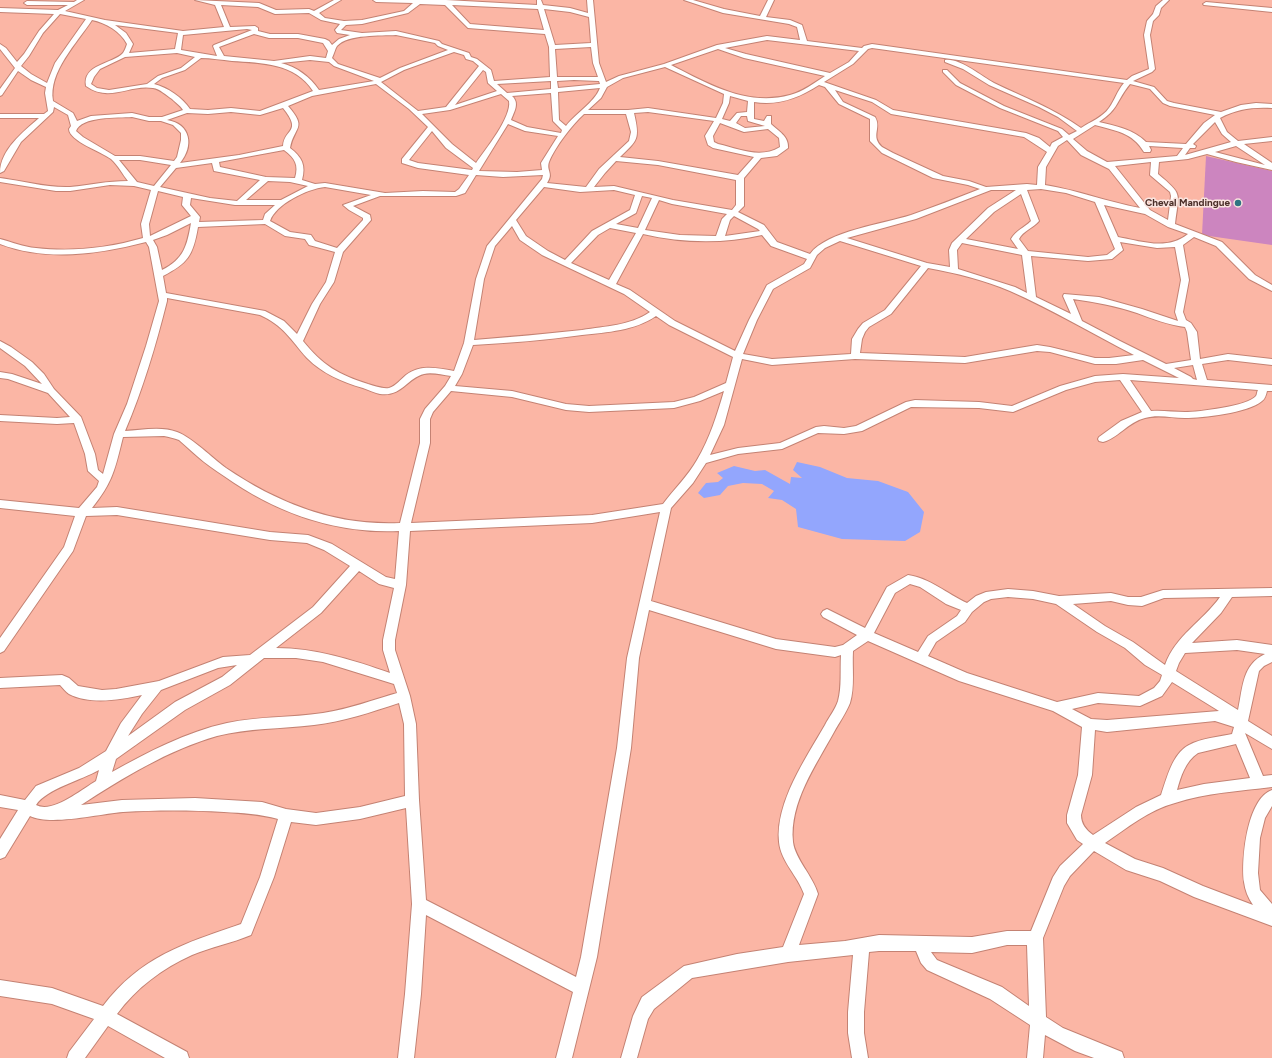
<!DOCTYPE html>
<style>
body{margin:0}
canvas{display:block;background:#fbb6a5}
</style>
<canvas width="1272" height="1058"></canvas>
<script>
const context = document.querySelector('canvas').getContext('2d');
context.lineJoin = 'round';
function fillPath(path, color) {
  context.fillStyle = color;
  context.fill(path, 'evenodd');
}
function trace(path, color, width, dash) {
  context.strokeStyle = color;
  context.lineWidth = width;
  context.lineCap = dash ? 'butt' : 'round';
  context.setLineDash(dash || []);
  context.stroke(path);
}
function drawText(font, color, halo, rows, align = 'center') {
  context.font = font + ' Figtree,sans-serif';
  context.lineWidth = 3;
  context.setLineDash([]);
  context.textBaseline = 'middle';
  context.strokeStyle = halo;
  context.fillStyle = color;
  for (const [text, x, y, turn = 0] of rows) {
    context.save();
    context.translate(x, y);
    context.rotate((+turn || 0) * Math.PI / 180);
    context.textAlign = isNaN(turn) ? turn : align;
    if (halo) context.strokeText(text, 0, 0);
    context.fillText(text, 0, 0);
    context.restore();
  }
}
const green = new Path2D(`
 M1206,156L1272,171V245L1202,235Z`);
const water = new Path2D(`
 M797,462L820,467L847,478L878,481L908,492L924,512L920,532L905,541L842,539L798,527L796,509L782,500L768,498L774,491L762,484L743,483L728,486L720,495L704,498L698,493L706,483L718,482L723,478L717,473L734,466L755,471L765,470L790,484L791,477L802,478L793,470Z`);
const street = new Path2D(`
 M77,0H84L65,11L105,20L183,31L224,27L215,5L195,0L259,3L276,10L309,9L314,11L334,0H341L319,13L325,18L344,21L362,20L404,11L413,3L376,2L373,0H446L537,5V0H541L543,5L570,8L588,13L587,0H593L599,63L606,82L619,76L664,64L717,45L767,36L800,40L797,27L789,24L723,13L684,0H693L724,9L760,16L768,0H774L766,17L790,20L802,25L807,41L862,48L864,46L872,44L1127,80L1132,76L1149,69L1144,35L1147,21L1153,14L1156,6L1163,0H1169L1161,8L1159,15L1153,21L1150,35L1155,69L1152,72L1133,81L1154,87L1167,101L1174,103L1221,112L1241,105L1256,103L1272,104V108C1252,107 1237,109 1220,118L1227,132L1238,141L1272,137V141L1244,144L1272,163V170L1236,162L1207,154L1188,159L1159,162L1158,174C1183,195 1179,192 1175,224L1222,242L1255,275L1272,285V291L1249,279L1216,246L1194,237L1183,245L1189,280L1183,312L1186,320L1191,323L1197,332L1200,359L1228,354L1272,359V365L1228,360L1202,364L1207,380L1272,385V391H1267C1266,395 1265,399 1262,401C1248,413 1202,418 1185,418C1172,418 1158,414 1145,418C1128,422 1117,439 1103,442L1099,441L1098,439L1099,437L1121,421L1142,412L1120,380L1095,382L1066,390L1013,412L979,408L911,407L862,431L844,434L818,433L782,449L738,454L706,463L693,483L671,508L651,601L776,639L835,647L843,645L857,635L823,617L821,614L823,611L827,609L865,628L887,587L908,575C930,578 947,594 967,603L976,596L986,592L1008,589L1033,591L1059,596L1111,593L1128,597H1141L1163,590L1272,588V596L1232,597L1221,613L1192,643L1237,640L1272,645V662L1264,666L1259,671L1248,721L1272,736V749L1245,733L1263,776L1272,775V787C1240,791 1206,793 1175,803C1149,810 1127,828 1105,843L1135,859L1163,868L1203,886L1253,905C1248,898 1245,890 1244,882C1241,859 1247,799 1272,790V806L1265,818L1260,838L1258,873L1260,890L1272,904V926L1194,897L1160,881L1126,870L1094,851L1070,876L1064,886L1043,938L1046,1017L1063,1028L1122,1052L1124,1058H1094L1075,1051L1045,1035L1043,1058H1027L1030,1025L990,999L927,970L921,963L916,951H879L869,952L864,1012V1033L868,1058H852L848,1033V1012L853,955L788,962L692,978L654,1009L648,1019L637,1058H621L633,1016L642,997L684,966L737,954L783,947L804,894C798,876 781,862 779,842C775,803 806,758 825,725C829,717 835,710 838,701C842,687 840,670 841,655L835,657L776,649L649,610L639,658L631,748L597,957L572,1058H556L573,992L426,915L421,994L414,1058H398L405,994L412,904L406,808L360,819L316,825L291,822L274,877L251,935C232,943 211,947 192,955C163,968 136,988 117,1014L187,1052L189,1058H165L108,1026L85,1058H67L69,1052L94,1019L52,1004L0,996V980L52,988L103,1006C140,957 185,943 241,924L260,877L278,819C260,814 242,813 224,812C190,810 157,810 123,812C99,814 50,826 30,816L5,857L0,859V839L18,810L0,807V795L25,800L36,786L79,768L106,751L121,723L142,695C120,700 90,705 69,694C66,692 63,688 60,685L0,688V678L62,675L69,678L78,686L102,690L116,689L159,681L223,657L250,655L313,607L350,566L324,550L307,543L270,540L117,515L86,516L73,551L4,651L0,653V638L64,547L75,516L0,508V500L79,508L97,487L99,481L88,471L85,454L74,423L57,424L0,421V415L57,418L70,417L48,393L8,379L0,378V372L12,374L42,384L25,366L0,348V341L11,347L32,362L44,374L54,389L81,417L95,454L98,470L103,474L114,434L127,404L146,346L159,301L149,247L146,242C99,254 47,262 0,244V239C12,242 23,247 36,248C71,252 109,248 143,238L141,224L151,190L134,186L110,185L70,191H56L0,182V178C23,181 47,188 70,187C91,185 107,181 128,181C123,175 118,165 111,159C102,152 69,141 69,129L71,126L68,115L54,107L53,112L21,142L4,171L0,173C0,150 23,132 39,118H0V114H44L48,111L45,93L46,87L31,80L18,71L2,95L0,96V89L15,68L0,49V44L6,48L17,62L24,54L39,31L54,14L0,12V8L58,10L68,5H27L24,3L27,1L74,2ZM420,4L445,5L468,28L545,34L549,47L550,77L494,81L491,70L477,59L471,57L469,53L442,44L439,41L396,31L362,33L341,30L346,25L362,24L408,13ZM221,5L258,7L275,14L309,13L321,20L340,24L335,30L337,33L350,35L339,39L332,45L329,41L325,39L298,34H270L258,31V28L255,26L230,27ZM452,5L538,9L544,30L470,24ZM544,9L570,12L589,17L591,43L555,45ZM60,14L86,19L55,63L47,83L31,74L21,66L29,56L43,33ZM92,20C106,23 120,31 127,44C126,47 125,50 123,53C113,64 82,64 86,86C110,103 129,84 153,88C160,89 166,95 172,99C176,103 180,105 183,110L162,117H149L132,113L91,116L77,121L73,113L53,101C48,72 77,43 92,20ZM115,25L178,33L175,49L129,53L133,44L126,33ZM247,29L252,30L214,45L213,46L217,56L181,50L183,35ZM254,34L269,38H298L323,43L328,51L326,58L310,56L274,61L224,56L219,47ZM396,35L435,43L438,46L448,50L400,68L380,78L338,64L332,58C334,54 335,49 337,46C348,34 381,36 396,35ZM767,40L859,51L849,62L830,73L746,54L725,48ZM591,47L593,63L598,77H557L555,49ZM872,48L1124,83C1117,91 1115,100 1109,108C1103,117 1090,122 1081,128C1053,108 1025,98 994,83C981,76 960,58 945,60V62L963,69L989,85L1039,107L1058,117L1077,131L1069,135L1062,129L1004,106L960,83L947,70H943V72L956,85L1000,108L1058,131L1063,137L1052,143L1050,147L1039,138L1026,133L893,110L876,100L824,82L853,64L868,49ZM718,49L744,58L825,76C814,83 803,92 790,95C748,107 708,84 671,65ZM454,52L464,55L466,59L473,61L479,66L446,107L418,111L381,82L404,70ZM177,53L195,57L181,68L158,76L147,84L109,90L97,88L91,84L94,77L100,69L125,57ZM201,58C211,58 222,60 232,61C262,63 295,63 313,91L260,111L231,108L208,110L190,109C183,98 167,87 154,84L162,78L185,70ZM310,60L329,62L334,66L374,81L319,90C310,77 297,67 281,63ZM665,67L724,94L723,103L716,118L648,108L628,110H588L601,98L607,87L623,78ZM483,70L486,72L488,83L497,91L455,105ZM574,80L599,81L600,84L558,88L557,81ZM551,81V89L507,93L497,84ZM376,84L409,109L428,127L402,159V163L418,168L469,175L459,189L455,192L423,191L385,193L325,183L315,184L302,180C306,165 302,157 290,148C294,126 308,129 288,106L312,96ZM1130,84L1150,89L1163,103L1170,106L1215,115L1204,123L1186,144L1146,142C1133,129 1116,126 1099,122C1119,109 1116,101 1130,84ZM819,85L825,87L839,104L870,119V141L882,153L933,178L968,185L980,189C957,198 934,207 911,215C883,224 827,231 810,254L777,242L764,225L738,212L744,206V178L761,158L777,156L788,148C789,136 778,131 771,124V116H767L764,121L754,119V102C778,106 799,98 819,85ZM600,88C594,103 576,113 566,126L559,120L558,92ZM835,90L872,102L891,114L1024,137L1047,152L1038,167L1037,185L1027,184L986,187L969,181L943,176L893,153L882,147C870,136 882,128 875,117L843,102ZM551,93L553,121L562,130L561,133L527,127L511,120C514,112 520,103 512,96ZM501,94L509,101C512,117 485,150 476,163L452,144L422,114L450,110ZM730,96L748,101L747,112L737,113L730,121L722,119L729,103ZM283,108C303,133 284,128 283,146L239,155L180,163C194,146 191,124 167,120L187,113L208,114L231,112L260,115ZM648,112L714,121L705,136L708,145L713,148L754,157L738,175L658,161L620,157C638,140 640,139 634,113ZM584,114H626L631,132L629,141L599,169L586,187L547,183C554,173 546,171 549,162C555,147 572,125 584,114ZM741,116H747L748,121L765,126L745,128L736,123ZM132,117L149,121H161L173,125L181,133V140L177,157L174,161L140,156H115L83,137L76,131C81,116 118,118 132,117ZM1215,122L1222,134L1231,142L1185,155L1190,148H1195L1196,146L1193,144ZM720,123L744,132L768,129L779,138L780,147C760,159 740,149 718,144L714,142L713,136ZM508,124L525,131L558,136L541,163L542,170L517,172L479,171ZM1095,125C1116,131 1132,132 1144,152H1150L1151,150L1149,146L1183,148L1177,156L1107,162L1087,151L1073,139ZM432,131L446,148L473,168L472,170L418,163L409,160ZM1067,140L1081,155L1109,169L1140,208C1108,202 1077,190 1045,185L1046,167L1058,146ZM1236,146L1265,165L1215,152ZM284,150C295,158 299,165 295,178L266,177L220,167L219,162ZM119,160H140L171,165L154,186L137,182ZM616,161L658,165L736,180V205L732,210L673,200L614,186L594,187L605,173ZM1151,162L1150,175L1170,192L1171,196L1168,220L1150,210L1115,166ZM212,163L214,171L260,180L237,201L210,198L160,187L176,168ZM476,175L503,177L543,175L542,179L487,246L476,279L464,343L454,371C437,368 421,364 406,375C401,379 396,386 389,388C382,389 375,386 368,384C339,375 322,365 303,341L320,304L334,282L343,252L371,220L370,215L353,206L380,196H456L465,193ZM268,181L290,182L308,186L281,200H246ZM325,187L371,195L343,205L349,210L363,218V220L337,248L315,241L311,235L290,232L270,221C276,204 307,189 325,187ZM544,187L580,192L614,190L635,195L630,210L592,231L565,260L548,251L526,236L516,220ZM1041,189L1066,193L1095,202L1115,249L1107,255L1088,257L1028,251L1019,239C1023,231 1033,228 1039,221L1027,190ZM991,190H1016L988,208L952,243L949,250L950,267L927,263L847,238L916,219ZM158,191L183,197L182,205L191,216L150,236L149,224ZM1021,194L1031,221C1024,228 1016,230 1011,239L1018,249L966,239L994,212ZM642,196L652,198L638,228L616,224L636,213ZM191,198L235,205H275L265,214L263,220L199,222L200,217L190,205ZM659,200L672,204L727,214L722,219L716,236L680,235L645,230ZM1104,205L1145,214L1168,227L1188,234C1167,251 1141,241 1118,237ZM734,216L758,229L760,231L725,236L730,220ZM191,223C187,246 184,259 162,270L157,247L153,240L167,235ZM265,224L285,236L305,239L309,245L335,252L326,282L312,304L297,334L284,321L265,311L166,293L163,276C188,263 193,256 198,227ZM512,226L520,240L542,255L624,294L650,312C629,326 606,326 582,330C546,334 510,337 474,340L484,279L495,246ZM610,228L636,233L609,280L571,263L598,235ZM643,234C682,243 723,244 762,235L771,246L807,259L804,264L767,285L749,320L735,351L675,321L630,290L616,284ZM840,241L921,266L885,310L863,323L858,329L852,339L851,354L772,359L743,354L757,320L773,289L810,268L817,255L825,248ZM1120,242L1157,248L1175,247L1181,280L1175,312L1178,321L1142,309L1099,297L1064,294L1063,296L1071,314L1036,297L1031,256L1088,261L1112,259L1123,250ZM962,243L1022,255L1027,293L1015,287L958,269L957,250ZM928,268C956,273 984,280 1010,291C1053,310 1093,334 1134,355L1109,358H1095L1050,347L1037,345L965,357L860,353L862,339L865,332L869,327L891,314ZM167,298L260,315C283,325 291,340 307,358C323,374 342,382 363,388C369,390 375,393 380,394C402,397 407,378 424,374C432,372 442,375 451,376L445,386L425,409L420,419V443L400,523C336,526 279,504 226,468C212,458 193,438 177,432C162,426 141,430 125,431C143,389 156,345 167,301ZM1073,299C1095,302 1116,306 1137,313C1153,319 1168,325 1185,327L1187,332L1191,360L1166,364L1120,341L1082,321ZM656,316L669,325L733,357L726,383L694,397L674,402L589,406L566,404L512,391L455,386L462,374L473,345C509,343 546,340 582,335C608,332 634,331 656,316ZM1037,351L1050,352L1095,364H1116L1143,360L1179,378L1123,374L1095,376L1060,386L1012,406L979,402L915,400L906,402L856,426L844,428L824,426L816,427L780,443L738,448L710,455L724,425L742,359L772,365L855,359L965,363ZM1193,365L1197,380L1193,379L1191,377L1174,368ZM1130,380L1258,390C1257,391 1257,395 1256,396C1248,406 1198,412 1185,412C1173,412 1162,410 1151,411ZM451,391L512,397L566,410L589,412L674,408L700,401L724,391C717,415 710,438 697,460C688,476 674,489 663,504L592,515L411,523L430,443V419L433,412ZM164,436C169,437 174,438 179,440C185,445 191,451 197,456C206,464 215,470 224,476C276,513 336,534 399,531L395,579L386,577L332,544L308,535L270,532L117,507L92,508C113,482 115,469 123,437ZM660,512L627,658L617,748L581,957L576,977L426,900L419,800L416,724L410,696L395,650V640L406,585L410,531L592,523ZM359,571L379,584L394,588L383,640V650L390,673C353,660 316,648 276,648L321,613ZM910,584L920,587L946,604L961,610L957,616L928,636L918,652L874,633L895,593ZM1008,597L1033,599L1056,604L1097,632L1125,648L1145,665L1162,675L1160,681L1154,688L1139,696L1098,693L1057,702L967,673L928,656L936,642L965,622L972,612L984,602L991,599ZM1220,597C1203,621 1175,636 1165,665L1133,642L1105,626L1073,604L1111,601L1128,605L1142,606L1164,598ZM868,641L959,681L1053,711L1082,727L1078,775L1067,815V823L1077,840L1083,844L1060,866L1053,877L1031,931H1007L972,937L879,935L845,941L799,945L818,894C813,876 795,859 793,842C789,803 816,765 834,732C839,723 846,713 850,703C855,687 852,668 853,651ZM1237,650L1265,654C1242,665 1243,687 1238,710L1176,671L1179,663L1185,653ZM264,658H296L323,662L394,684L397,693C373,700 349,709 323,713C291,718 258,716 227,723C186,732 148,752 112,772L116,759L185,710L230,685ZM237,665L222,677L175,702L128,736L142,714L161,690L218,668ZM1172,682L1219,711L1107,720L1091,719L1072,709L1098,703L1140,706L1162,696ZM399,703L404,724L405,796L360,807L316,813L286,809L262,802L195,798L122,800L81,805C123,778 168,750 217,736C248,728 281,729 314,725C343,722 371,712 399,703ZM1215,721L1234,727L1232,734C1219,737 1201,738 1189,745C1172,754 1167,778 1161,795L1136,807L1093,835C1086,830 1081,824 1081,815L1092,775L1095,730L1107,732ZM1236,744L1250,778L1204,784L1177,790C1181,776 1185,762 1198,753ZM99,770L96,781C82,789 53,814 36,805C46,789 82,780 99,770ZM1007,945H1027L1029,1006L1002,987L937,960L931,952L972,953Z
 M1206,2L1272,8V12L1204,5L1203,4Z`);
const markers = [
 [1238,203,4,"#2f7482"]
];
const farPoinames = [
 ["Cheval Mandingue",1230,203]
];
fillPath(green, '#cc85bf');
fillPath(water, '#93a6fd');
trace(street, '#c48273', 2);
fillPath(street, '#fff');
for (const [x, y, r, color] of markers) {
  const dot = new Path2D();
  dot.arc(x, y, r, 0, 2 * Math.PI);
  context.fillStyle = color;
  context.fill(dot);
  trace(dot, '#fae4df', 1.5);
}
drawText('bold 10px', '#4b2f29', '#fae4df', farPoinames, 'right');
</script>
